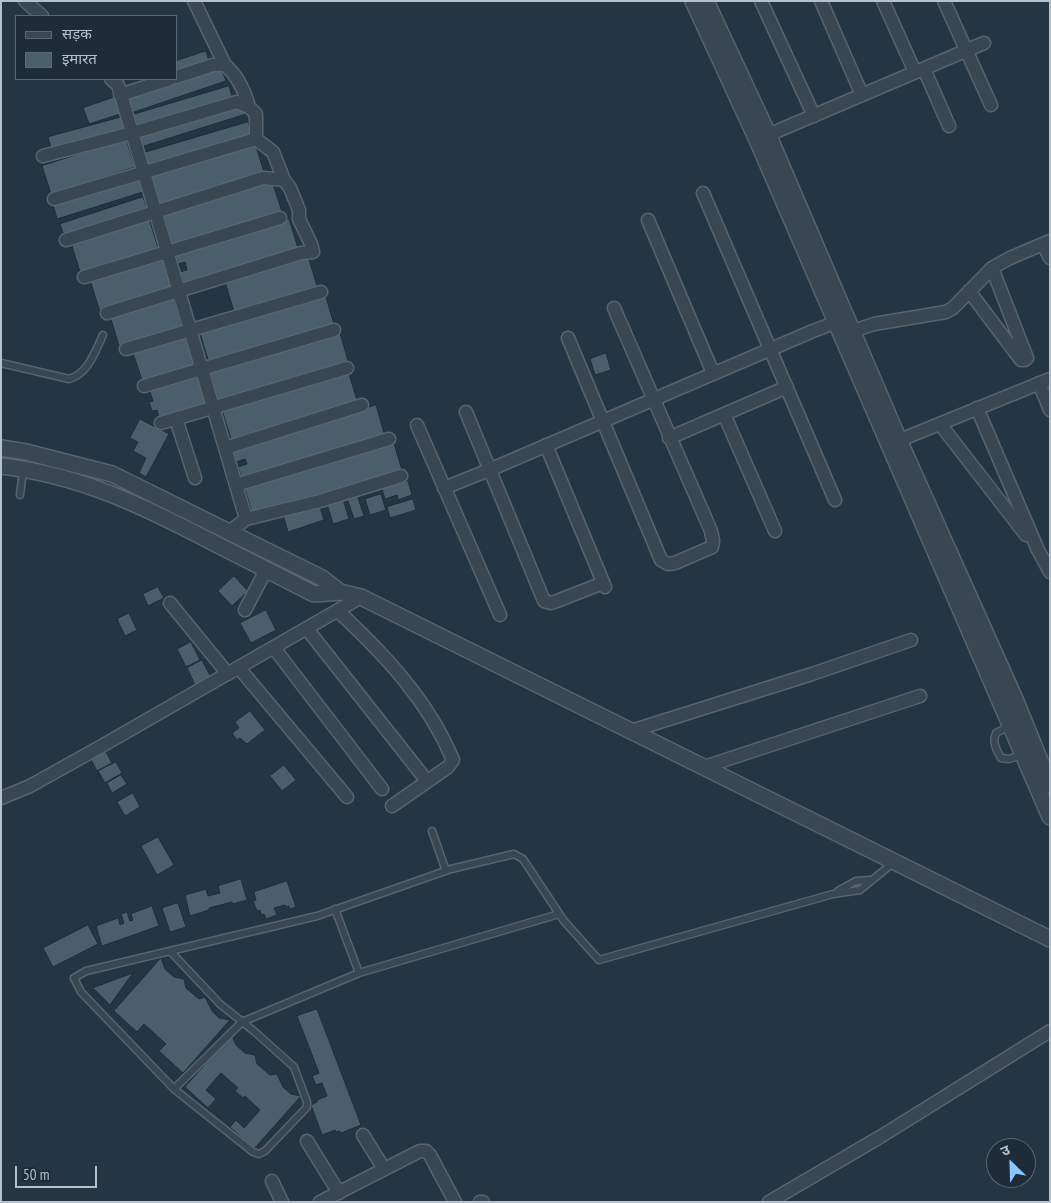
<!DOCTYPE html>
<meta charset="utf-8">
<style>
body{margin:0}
#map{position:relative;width:1051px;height:1203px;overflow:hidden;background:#243643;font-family:"PT Sans Narrow","Noto Sans Devanagari",sans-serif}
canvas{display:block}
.frame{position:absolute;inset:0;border:2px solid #b5c2cc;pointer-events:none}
.legend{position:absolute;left:15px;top:15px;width:162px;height:65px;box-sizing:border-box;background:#1d2c38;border:1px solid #5a6873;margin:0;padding:6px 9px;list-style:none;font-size:15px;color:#b5c2cc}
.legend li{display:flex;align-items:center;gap:10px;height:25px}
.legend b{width:25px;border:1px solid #5a6873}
.north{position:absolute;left:986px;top:1138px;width:50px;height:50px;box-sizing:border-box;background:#1d2c38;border:1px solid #5a6873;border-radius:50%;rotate:336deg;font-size:14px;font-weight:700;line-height:20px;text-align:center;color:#b5c2cc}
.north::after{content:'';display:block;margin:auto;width:18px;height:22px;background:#88c8ff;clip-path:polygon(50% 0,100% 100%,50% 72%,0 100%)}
.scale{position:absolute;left:15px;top:1166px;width:82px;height:22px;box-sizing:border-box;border:2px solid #b5c2cc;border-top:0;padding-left:6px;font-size:15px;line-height:18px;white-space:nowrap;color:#b5c2cc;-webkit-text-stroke:4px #1d2c38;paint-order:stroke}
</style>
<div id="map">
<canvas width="1051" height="1203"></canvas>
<div class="frame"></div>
<ul class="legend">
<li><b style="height:6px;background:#384752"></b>सड़क</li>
<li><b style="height:14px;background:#4a5e6b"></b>इमारत</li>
</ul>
<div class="north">उ</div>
<div class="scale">50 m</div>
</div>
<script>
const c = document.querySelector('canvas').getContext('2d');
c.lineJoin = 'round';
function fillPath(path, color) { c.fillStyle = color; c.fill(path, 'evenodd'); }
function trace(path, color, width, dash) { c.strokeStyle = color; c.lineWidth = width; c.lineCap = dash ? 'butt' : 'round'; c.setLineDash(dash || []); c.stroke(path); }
const building = new Path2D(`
 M206,51L209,61L176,71V61Z
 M221,67L226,81L131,113L127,99Z
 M229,86L233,99L135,128L132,115Z
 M115,97L120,114L89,124L83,108Z
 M243,105L246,114L141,147L138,137Z
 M122,117L126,131L52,151L48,137Z
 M248,122L252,135L147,166L143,153Z
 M126,139L135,167L51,194L42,166Z
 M255,143L264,172L158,205L149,176Z
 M139,178L143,192L57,219L53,204Z
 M272,181L282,212L172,246L162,215Z
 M143,197L148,211L65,238L60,224Z
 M148,215L159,251L81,275L70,240Z
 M289,219L298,248L184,283L180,272L187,270L185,262L178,264L175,254Z
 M308,256L317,286L234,312L225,282Z
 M163,258L173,289L100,312L90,280Z
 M325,294L334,324L209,363L200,333Z
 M173,296L182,326L119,346L110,316Z
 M340,333L348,361L218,401L210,373Z
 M185,337L195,367L143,383L133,353Z
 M606,353L611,370L595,375L590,359Z
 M348,371L358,403L232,442L222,410Z
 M198,374L208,406L160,421L157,410L152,411L149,402L153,401L149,389Z
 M376,405L385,436L242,479L238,467L247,464L245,459L236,462L233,450Z
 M140,419L169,434L146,477L139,473L146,458L133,451L138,442L130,438Z
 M393,440L402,470L253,516L244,486Z
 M408,481L412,495L398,500L397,495L385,499L382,489Z
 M381,494L386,510L370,515L365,499Z
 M357,495L364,516L354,519L347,498Z
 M343,499L349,519L333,524L327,504Z
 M413,499L416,510L390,518L387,507Z
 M319,504L324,520L288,532L283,515Z
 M234,576L248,591L232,606L218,591Z
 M158,587L164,598L148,606L143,594Z
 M266,610L276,630L251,643L240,623Z
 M129,613L137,630L125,636L117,619Z
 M191,642L200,660L186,667L177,649Z
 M202,660L212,679L196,687L187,668Z
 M250,711L265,730L247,744L240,738L237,740L232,733L239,728L235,722Z
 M105,750L112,763L97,771L90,758Z
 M116,762L122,773L105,783L98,771Z
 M284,765L296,780L282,791L270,776Z
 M121,775L127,784L112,793L107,783Z
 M133,793L140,807L125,816L117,802Z
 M158,837L174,865L157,875L141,846Z
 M241,879L247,900L233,904L232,902L209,908V910L190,916L185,895L206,889L208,896L220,893L218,886Z
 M287,881L296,907L290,909L289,906L286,907L285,905L274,908L277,915L266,919L264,914L261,915L260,910L257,911L253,901L256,900L254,892Z
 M178,903L186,927L170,932L162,908Z
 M152,906L159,926L102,946L96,926L118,918L120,925L124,923L121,914L127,912L130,921L133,920L131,914Z
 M88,925L98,944L53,967L43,948Z
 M161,958L165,969L174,977L184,979L186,988L199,999L205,997L212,1011L219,1018L230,1020L183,1073L159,1051L166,1044L144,1024L137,1032L114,1011Z
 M133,973L110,1005L93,988Z
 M317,1009L361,1125L341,1133L340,1131L336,1132L335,1130L322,1135L311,1105L317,1102V1100L327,1096L322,1083L316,1085L312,1076L319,1073L297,1016Z
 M232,1035L236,1045L245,1053L255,1055L257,1064L270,1075L277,1074L283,1087L291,1094L301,1096L254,1149L230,1127L236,1120L244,1128L260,1110L245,1096L243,1098L235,1091L238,1088L221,1073L206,1090L216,1099L208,1108L185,1087Z`);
const service = new Path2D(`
 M1,363L69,379C88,374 95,352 103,335
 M20,495L23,470
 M1010,726L996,733C992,742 996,749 1001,758L1008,759L1023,755
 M432,831L446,871
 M838,891L856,881L870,880
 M335,909L359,973
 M171,952L220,1004L255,1032L294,1067L307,1102V1107L265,1151L259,1154L253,1152L174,1089L81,992L74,978L86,971L317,916L451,869L514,854L523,859L564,921L599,960L833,894L860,890L893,863
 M174,1089L242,1022L359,973L559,914`);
const minor = new Path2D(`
 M25,1L42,16
 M194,1L225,65C238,76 245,92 249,107
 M761,1L814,116
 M821,1L862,95
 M883,1L915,72
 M944,1L991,105
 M924,69L949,126
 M176,77L213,65H225
 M111,79L118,85L246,519
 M120,95L170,79
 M761,138L984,43
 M43,156L132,133L237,102L249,107L256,114V139L273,152L284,180L290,188L299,210V219L311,244L313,252L301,253L107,313
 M703,193L835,500
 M54,199L256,139
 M648,220L713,373
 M66,240L263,178L284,180
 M1043,244L1050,258
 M84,277L280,218
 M969,291L1021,360H1025L1027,358L992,268
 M844,334L874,324L946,312L953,308L992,268L1010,258L1050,241
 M568,338L661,560L668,564L675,563L712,547L713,541L711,531L614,308
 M126,349L321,292
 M1039,383L1050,410
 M144,386L334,330
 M977,408L1038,550L1050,572
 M466,412L544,601L551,603L557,601L603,583
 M724,414L775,531
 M176,419L195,478
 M161,423L347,368
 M940,424L1026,535
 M417,425L500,615
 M669,438L787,387
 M890,444L1050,379
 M546,445L605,587
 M225,448L362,405
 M236,485L389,439
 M444,488L489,470L813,331L845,319
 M229,532L246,519L320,501L401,476
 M170,603L228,674
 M245,610L266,570
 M338,611C385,655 428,700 453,760L448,767L392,806
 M307,629L427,781
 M274,648L382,789
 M239,668L347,797
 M631,731L812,674L911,640
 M704,767L920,696
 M1,798L30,786L100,747L361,597
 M363,1135L384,1169
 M307,1141L339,1193
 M272,1181L282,1202
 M320,1202L420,1151H426L430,1155L455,1202
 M480,1202H483
 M769,1202L880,1137L1050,1031`);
const tertiary = new Path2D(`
 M693,1L757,140L1050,817
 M706,1L768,134L899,440L1015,699L1050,785
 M1,448L26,452L112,474L322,578L340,592
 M1,466C80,475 143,506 212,542C246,559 280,577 314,594L340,592L361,597L1050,939`);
fillPath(building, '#4a5e6b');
trace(building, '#1f2e3a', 1);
trace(service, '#566570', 9);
trace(minor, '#566570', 15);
trace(tertiary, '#566570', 18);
trace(service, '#384752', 6);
trace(minor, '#384752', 12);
trace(tertiary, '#384752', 15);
</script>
